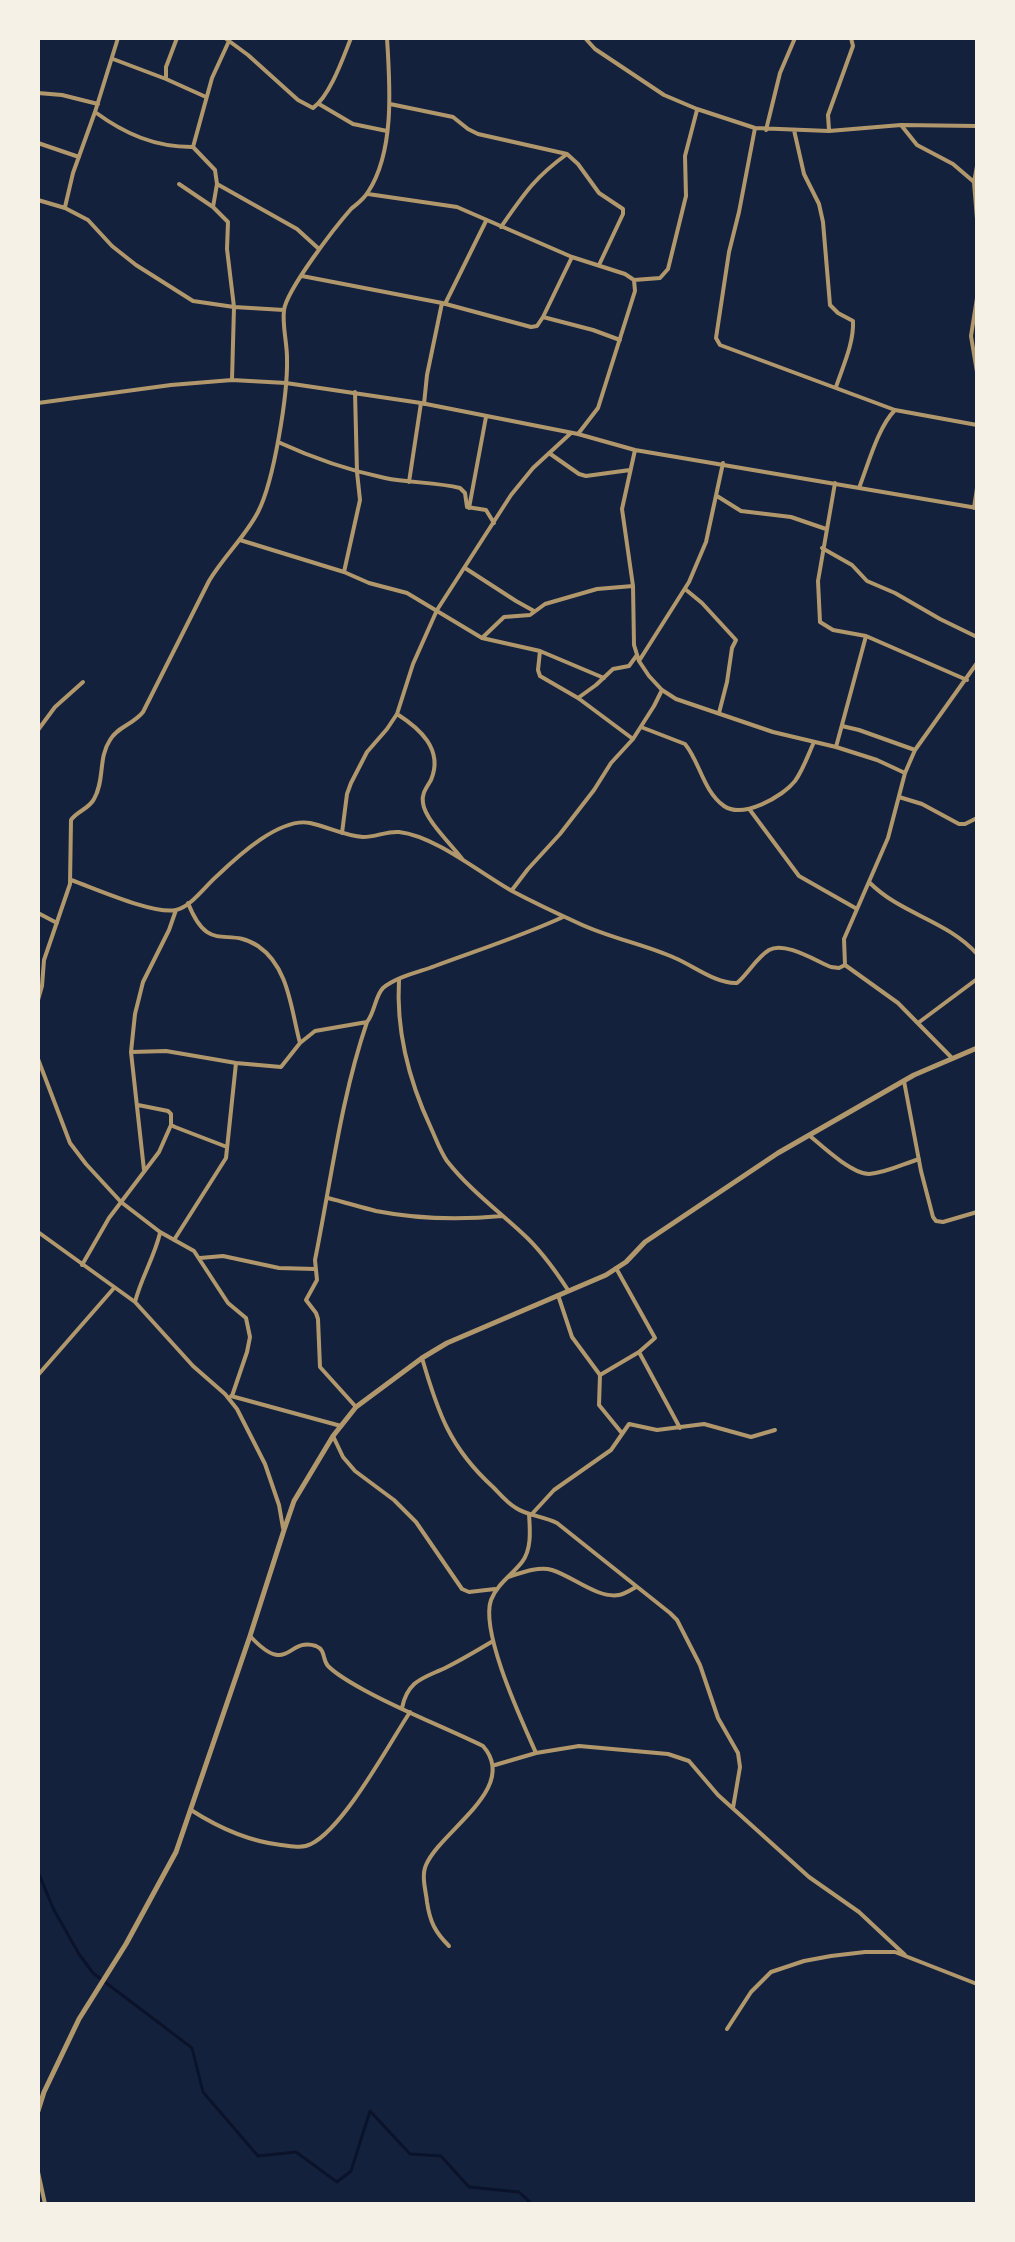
<!DOCTYPE html>
<style>
body{margin:0}
#map{position:relative;width:1015px;height:2242px;overflow:hidden;background:#14213d;font-family:"Asap Condensed",sans-serif}
canvas{display:block}
.frame{position:absolute;inset:0;border:40px solid #f6f1e7;pointer-events:none}
</style>
<div id="map">
<canvas width="1015" height="2242"></canvas>
<div class="frame"></div>
</div>
<script>
const c = document.querySelector('canvas').getContext('2d');
c.lineJoin = 'round';
function trace(path, color, width, dash) { c.strokeStyle = color; c.lineWidth = width; c.lineCap = dash ? 'butt' : 'round'; c.setLineDash(dash || []); c.stroke(path); }
const stream = new Path2D(`
 M38,1872L54,1910L79,1954L93,1973L192,2048L203,2092L258,2156L296,2152L337,2182L351,2171L370,2111L410,2154L441,2156L469,2187L519,2192L532,2204`);
const minor = new Path2D(`
 M225,38L248,55L298,100L313,108C330,96 343,58 351,38
 M585,38L595,49L664,95L697,109L755,128L829,131L901,125L977,126
 M113,59L166,79L206,97
 M166,77V67L177,38
 M38,93L62,95L98,104
 M319,104L353,124L387,131
 M390,104L453,117L468,129L478,134L567,154L578,164L599,193L623,209V214L599,265
 M95,112C125,134 155,147 192,147
 M901,125L917,145L953,164L974,182
 M755,128L739,212L729,252L716,338L720,345L895,410
 M766,130L780,73L795,38
 M794,130L804,174L819,204L823,222L830,305L838,313L853,321C854,343 843,366 836,387
 M829,130L828,115L853,46L851,38
 M38,143L79,157
 M977,166L974,182L977,219
 M179,184L213,207L228,222L227,249L234,307L232,380
 M217,184L297,229L319,249
 M368,194L457,207L572,257L625,274L634,280L635,291L598,408L578,434
 M38,200L65,208L88,220L112,246L136,265L193,301L234,307L284,310
 M65,207L73,173L95,112L118,38
 M213,207L217,184L215,170L193,147L212,78L229,41
 M501,227C524,194 534,178 567,154
 M302,276L442,303L531,327L537,326L543,317L572,257
 M634,280L660,278L668,269L686,196L685,156L697,110
 M977,298L971,336L977,372
 M445,304L486,221
 M543,317L593,330L620,340
 M38,403L171,385L232,380L286,383L421,403L578,434L635,450L977,508
 M424,404L427,375L442,303
 M278,442C313,458 347,470 385,478C409,483 436,482 460,488L465,493L467,507L486,510L494,523
 M635,450L622,509L633,586L634,645L639,661L649,676L662,690L676,699L773,732L836,747L877,760L905,773
 M549,453L579,474L586,476L630,470
 M409,482L421,403
 M835,483L818,581L820,622L833,630L866,636L967,680
 M859,488C868,465 878,427 895,410L977,425
 M717,496L741,511L791,517L826,529
 M469,508L486,417
 M974,508L977,488
 M240,540L344,572L369,583L407,593L482,638L540,651L604,678
 M822,548L852,565L867,581L895,593L940,619L977,637
 M465,568L516,601L534,611
 M344,572L360,500L357,472L355,392
 M685,589L702,603L736,640L732,648L727,682L719,713
 M482,638L504,617L530,615L545,604L597,589L633,586
 M540,651L538,670L540,676L578,698L633,739
 M639,661L689,582L706,542L723,463
 M578,698L596,685L613,669L629,666L637,655
 M397,714C419,728 444,749 431,780C427,787 421,794 423,803C425,820 452,845 463,860
 M842,726L859,730L915,750
 M641,727L685,744C700,762 703,791 724,806C743,819 782,797 795,781C803,770 808,755 814,742
 M38,730L55,707L83,682
 M836,747L866,636
 M899,797L922,804L959,824H965L977,818
 M750,810L799,876L857,909
 M342,833L347,794L351,783L367,752L387,729L397,714L413,664L437,610L511,495L533,468L571,433
 M71,880C94,888 154,915 176,910C191,907 206,885 218,875C238,856 280,817 310,823C328,827 345,836 363,837C376,837 387,831 399,832C435,836 480,873 512,891C533,902 556,913 578,923C609,938 644,944 675,958C694,966 716,984 737,983C748,974 756,958 769,950C785,941 816,961 831,967L839,968L845,965
 M870,883C901,914 948,921 977,954
 M512,890L528,869L560,834L594,790L611,763L633,739L654,706L662,690
 M188,903C209,956 227,925 258,946C289,967 291,1010 300,1043
 M38,913L57,923
 M399,980C396,1032 409,1081 431,1128C436,1139 440,1151 447,1161C468,1188 497,1210 522,1233C540,1249 555,1270 568,1290
 M38,1000L42,986L44,960L70,884L71,820C77,811 89,809 94,799C105,780 98,758 110,740C117,727 134,724 143,712L209,581C224,556 245,537 258,512C274,481 288,394 287,358C287,342 282,325 284,310C287,289 336,226 351,209C357,204 364,199 368,192C395,151 390,85 387,38
 M918,1023L977,979
 M131,1052L166,1051L236,1063L281,1067L300,1043L315,1031L367,1022C375,1012 375,996 383,988C396,977 419,972 435,966C478,950 522,936 563,917
 M952,1058L898,1003L845,965L844,939L888,838L905,773L915,750L977,663
 M38,1059L70,1143L86,1164L121,1202L160,1232L194,1251L228,1303L246,1318L250,1337L247,1352L232,1396
 M904,1081L921,1171L933,1217L936,1221L943,1222L977,1212
 M138,1105L168,1111L171,1114V1125L175,1127L227,1147
 M810,1136C823,1147 852,1174 869,1174C886,1173 903,1164 919,1159
 M144,1170L131,1052L135,1014L143,982L169,930L176,910
 M328,1198C344,1202 360,1207 376,1211C417,1219 461,1220 502,1216
 M38,1232L135,1302L193,1366L225,1394L237,1409L265,1464L279,1505L283,1528
 M174,1240L226,1158L236,1063
 M200,1258L223,1256L279,1268L315,1269
 M82,1265L109,1218L159,1152L171,1125
 M558,1295L572,1337L600,1375L599,1405L621,1432
 M135,1302C141,1278 154,1258 160,1233
 M639,1352L680,1428
 M422,1358C438,1413 450,1448 493,1487C500,1494 507,1503 516,1508C528,1516 543,1516 557,1523L670,1613L677,1620L700,1665L718,1718L738,1753L740,1767L733,1808
 M38,1375L114,1288
 M600,1375L639,1352L655,1338L616,1268
 M231,1396L341,1426
 M356,1407L320,1367L318,1319L316,1313L306,1300L317,1280L315,1260C331,1181 341,1098 367,1022
 M333,1436L343,1457L355,1471L394,1500L416,1522L462,1589L469,1592L495,1589
 M529,1514C530,1529 532,1549 522,1562C512,1575 497,1584 491,1600C480,1632 522,1721 536,1753
 M531,1515L554,1490L611,1450L629,1424L657,1430L704,1424L751,1437L775,1430
 M508,1577C521,1573 538,1566 552,1570C572,1576 598,1599 619,1595C625,1594 631,1590 636,1587
 M250,1636C289,1678 287,1636 316,1646C326,1650 322,1659 328,1666C337,1675 353,1684 364,1690C402,1711 444,1727 483,1746C520,1788 441,1830 426,1865C421,1876 426,1891 427,1902C430,1922 435,1932 449,1946
 M402,1708C408,1679 425,1678 447,1667C463,1659 478,1650 493,1641
 M495,1765L536,1753L579,1746L668,1754L689,1761L718,1795L809,1877L859,1912L905,1955
 M191,1810C219,1828 247,1841 281,1845C291,1846 302,1849 311,1844C344,1828 389,1744 410,1712
 M727,2029L751,1992L771,1972L804,1961L831,1956L865,1952H895L977,1984
 M38,2172L45,2204`);
const tertiary = new Path2D(`
 M38,2111L44,2092L79,2019L126,1944L176,1852L250,1636L284,1530L294,1501L333,1436L356,1407L422,1358L447,1343L606,1275L626,1262L645,1242L778,1153L914,1075L977,1048`);
trace(stream, '#0b132b', 3);
trace(minor, '#b1986c', 4);
trace(tertiary, '#b1986c', 5);
</script>
